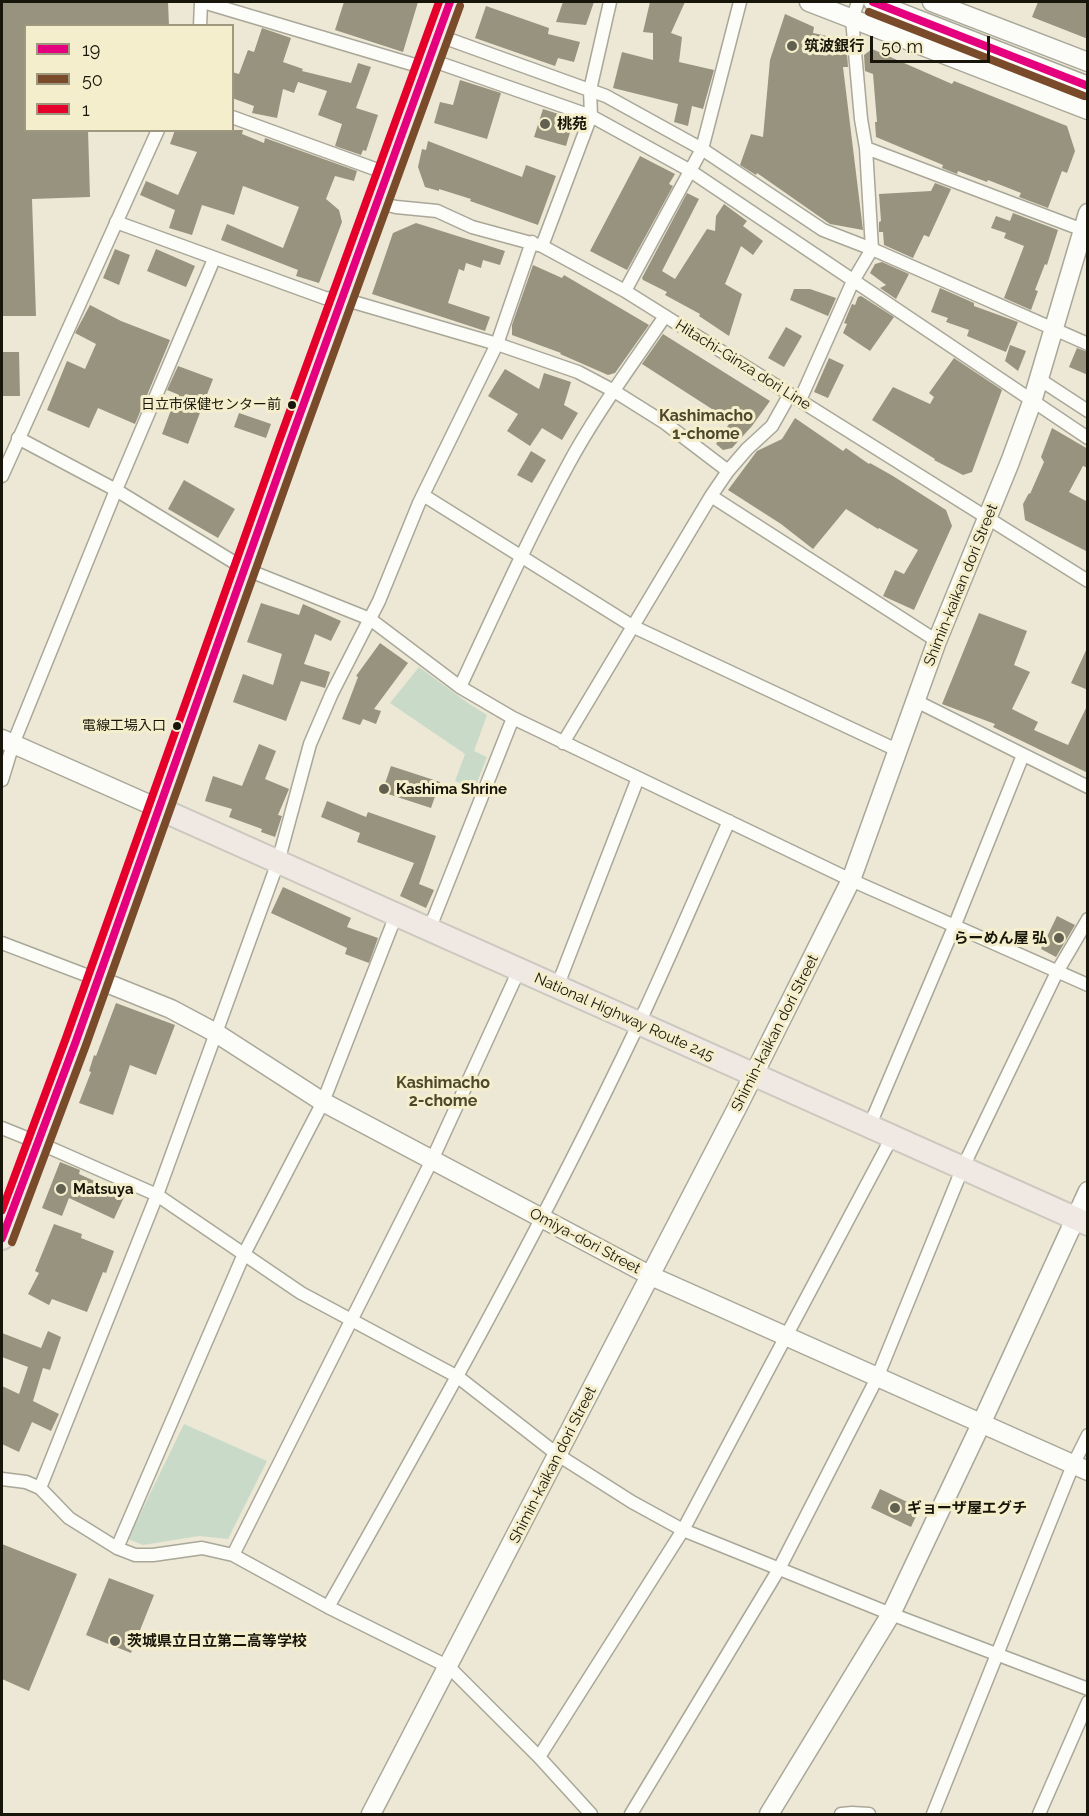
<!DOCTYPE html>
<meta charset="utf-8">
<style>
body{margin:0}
#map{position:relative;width:1089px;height:1816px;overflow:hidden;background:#ece8d5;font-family:Raleway,sans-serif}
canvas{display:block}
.frame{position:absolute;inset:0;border:3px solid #18160a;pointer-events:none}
.legend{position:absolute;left:24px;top:24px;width:210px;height:108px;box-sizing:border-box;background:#f5eecc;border:2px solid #9d987e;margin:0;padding:8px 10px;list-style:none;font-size:18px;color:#18160a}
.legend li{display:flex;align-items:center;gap:12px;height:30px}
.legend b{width:30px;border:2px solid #9d987e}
.scale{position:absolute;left:870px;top:36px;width:120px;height:27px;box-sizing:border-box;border:3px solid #18160a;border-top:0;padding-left:8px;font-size:18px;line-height:21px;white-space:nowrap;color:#18160a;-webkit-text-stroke:4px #f5eecc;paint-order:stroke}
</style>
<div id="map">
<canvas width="1089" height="1816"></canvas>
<div class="frame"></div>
<ul class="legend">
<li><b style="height:8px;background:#e5007d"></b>19</li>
<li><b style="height:8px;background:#7a4b2a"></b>50</li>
<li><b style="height:8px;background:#e4002b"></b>1</li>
</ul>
<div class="scale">50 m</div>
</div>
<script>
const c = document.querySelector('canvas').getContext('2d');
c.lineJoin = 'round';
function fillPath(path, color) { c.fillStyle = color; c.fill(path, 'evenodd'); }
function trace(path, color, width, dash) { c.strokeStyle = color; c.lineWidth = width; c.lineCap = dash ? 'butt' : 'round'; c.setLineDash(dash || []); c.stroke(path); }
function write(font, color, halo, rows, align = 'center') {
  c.font = font + ' Raleway,"Noto Sans JP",sans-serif'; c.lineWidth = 6; c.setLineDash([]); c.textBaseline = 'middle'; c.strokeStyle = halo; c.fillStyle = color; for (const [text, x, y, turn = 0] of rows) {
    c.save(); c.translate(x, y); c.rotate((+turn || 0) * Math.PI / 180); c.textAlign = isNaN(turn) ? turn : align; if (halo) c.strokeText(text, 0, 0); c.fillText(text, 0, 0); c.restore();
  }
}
const green = new Path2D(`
 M419,667L468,703L487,715L474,751L487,757L474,790L455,781L465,754L390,703Z
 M184,1424L267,1461L228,1539L199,1536L143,1545L128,1539Z`);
const building = new Path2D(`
 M2,2H168L169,26H26V130H88L90,197L32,199L36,316H2Z
 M344,2H418L403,52L335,30Z
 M563,2H594L586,25L556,22Z
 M650,2H685L671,33L682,37L679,62L714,70L703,109L692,106L688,126L674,122L678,104L613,88L622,52L653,60V33L643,32Z
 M1038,2H1088V39L1032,17Z
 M486,6L549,28L548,34L580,42L574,62L558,58L555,66L475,38Z
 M785,14L814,27L813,33L846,40L848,67H843L863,230L830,224L757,173L756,175L740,165L751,134L763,137L770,60Z
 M262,28L291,38L283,62L303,69L302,71L351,83L358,63L371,67L356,108L378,115L366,151L363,150L361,155L335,146L342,124L318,115L327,91L298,82L294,93L283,89L277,118L252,113L254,106L232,98V72L239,74L248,50L254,52Z
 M872,49L952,84L954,81L1067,126L1075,151L1067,173L1062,171L1048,208L1019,197L1021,193L988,180L987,182L958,171L957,174L942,168L943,165L876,137L875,122H877L873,74L865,71L864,55Z
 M460,80L501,93L487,139L434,123L440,102L453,105Z
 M543,109L574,119L566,146L534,137Z
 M175,130H243L242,134L264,143L265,138L357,171L354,181L335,176L326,199L339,210L342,222L319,283L296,276L298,270L221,240L227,224L283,248L299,207L243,186L234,215L202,205L192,235L169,228L175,210L140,195L146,181L178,195L197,152L170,144Z
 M428,141L522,177L526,165L556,176L538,225L470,201L471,199L439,189V191L425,187L418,167L422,149L426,150Z
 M640,156L675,174L669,184L673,186L627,270L590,251Z
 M935,183L951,189L929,237L924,235L913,258L884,245L883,232H879V222L881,221L879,194L931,191Z
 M687,193L699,199L662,271L675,279L707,229L715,231L716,216L724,204L747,221L743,226L763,241L753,255L741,246L725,284L742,294L729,336L699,316L700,314L665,295L667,292L643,280L642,278Z
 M1013,213L1058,230L1047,265L1045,264L1035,290L1038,291L1031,310L1004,298L1024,246L1004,238L1006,233L991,228L996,216L1010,221Z
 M416,223L505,251L500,265L483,260L481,268L466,263L464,271L459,269L448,303L490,317L485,331L372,294L393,233Z
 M115,249L130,255L119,285L103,278Z
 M156,249L195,266L186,287L147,271Z
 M882,262L909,274L896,299L880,288L886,285L870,273L875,264Z
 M533,265L562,278L564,275L649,325L615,373L608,375L560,354L561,353L512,335V325Z
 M940,288L974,303V306L1018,322L1006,352L967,336L969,330L946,322L948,318L931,312Z
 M794,289H810L836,298L828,316L790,300Z
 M861,296L894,317L870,351L843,333L847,324L844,323L852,304L855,305L858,297Z
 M90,305L121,321L170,340L135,424L98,408L89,428L47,410L67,361L85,369L96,344L75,333Z
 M786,327L802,336L784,367L768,358Z
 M663,334L770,401L752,426L732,448L723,450L716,444L729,424L713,413L715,411L642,364Z
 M1010,345L1026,351L1018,371L1005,361Z
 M1077,348L1088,352V375L1069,367Z
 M2,352H19L20,396H2Z
 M829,358L844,365L828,398L814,392Z
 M954,358L1002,390L972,472L963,475L934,460L935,459L872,420L893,387L930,404L934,397L929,393Z
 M178,366L213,379L188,444L162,434L177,394L167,390Z
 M505,369L539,389L544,373L571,382L564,405L578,413L562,440L542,428L530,446L507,431L518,414L488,396Z
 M239,413L271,424L266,438L234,427Z
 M795,418L843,451L846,448L869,464L870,463L893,476L946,510L952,526L914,610L883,596L895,570L904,574L918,550L879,528L878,529L846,509L813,549L781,524L728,490L757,451L782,439Z
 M1052,428L1088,449V468L1083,466L1069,492L1088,502V552L1025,520L1023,504L1029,493L1030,494L1044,462L1041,457Z
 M531,451L546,460L532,483L517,475Z
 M184,480L235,509L218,538L168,509Z
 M261,603L299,615L303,604L341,621L331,641L315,634L304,664L330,672L325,688L301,681L286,721L233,702L243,674L273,685L282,654L247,642Z
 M979,613L1027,631L1014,665L1030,672L1012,709L1038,722L1034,730L1068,745L1088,704V773L993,727L995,724L942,704Z
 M380,643L408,663L374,709L381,711L376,724L363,719L360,725L342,719L358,677L356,676Z
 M1088,646V690L1071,683Z
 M259,744L276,751L265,779L289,789L278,815L282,816L275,837L261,832L262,829L229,817L232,809L205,801L213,776L242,786Z
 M391,766L440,782L431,808L382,792Z
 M327,801L366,817L368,812L436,836L419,884L434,890L426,908L400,896L414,863L357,842L360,833L321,817Z
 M283,887L351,918L347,927L378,938L369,963L345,954L347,948L271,913Z
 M1057,916L1075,925L1056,957L1041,949Z
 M116,1003L175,1025L156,1075L130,1065L113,1115L79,1103L91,1072L89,1071L94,1055L96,1056Z
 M60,1162L80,1170L79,1174L125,1195L114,1219L69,1198L62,1216L42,1208Z
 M54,1224L82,1234L81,1238L114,1251L106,1273L103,1272L87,1312L52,1299L49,1305L28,1294L39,1273L35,1271Z
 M48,1331L61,1337L50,1370L43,1368L33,1401L59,1414L51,1431L32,1422L19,1452L2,1444V1386L19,1394L28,1367L2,1357V1333L41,1348Z
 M880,1489L920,1508L911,1527L871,1508Z
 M2,1544L77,1574L29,1691L2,1679Z
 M109,1578L154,1595L131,1653L86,1635Z`);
const street = new Path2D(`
 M203,2L425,68
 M200,26L201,2
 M437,35L606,96L702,149L823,230L872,249L1088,344
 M428,59L591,116L689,170L1088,438
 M232,117L386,173
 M866,148L1083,230
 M376,202L396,207L437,211L472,227L542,246L625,291L1088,581
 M116,222L325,298L343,299L497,344L578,372L614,391L665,423L728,471L711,496L937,641
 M542,246L591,116L590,90L610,2
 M625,291L702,149L740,2
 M1039,379L1088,411
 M800,400L853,281L872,249L866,148L861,119L852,19L858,2
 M18,438L116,490L245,569L370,619L460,687L513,718L851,880L1088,985
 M728,471L747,449L772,426L790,394
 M2,476L158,130
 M423,495L634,627L899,751
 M460,687C495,612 529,537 568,465C596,413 632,365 665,316
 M916,701L1088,787
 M563,743L711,496
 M2,780L13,744L116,490L214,259
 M429,930L513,718
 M2,943L99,980
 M557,987L638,778
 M869,1127L954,927L1023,755
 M2,1128L39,1143L157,1195L301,1293L458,1377L558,1455L632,1502L683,1530L891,1614L1088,1689
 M2,1479L26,1482L40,1488L69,1518L117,1548L135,1555H153L202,1548L233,1555L328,1607L449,1667L539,1757L591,1814
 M40,1488L157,1195L216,1033L278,862L310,744L332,693L379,601L419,503L497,344L532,242
 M117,1548L244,1254L323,1102L396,915
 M233,1555L432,1160L519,970
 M328,1607C437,1415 544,1223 639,1023C670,957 699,888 729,821
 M539,1757L683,1530L892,1137
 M631,1814L779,1569L877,1378L963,1167L1057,972L1088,919
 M841,1814L852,1813L869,1814
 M933,1814L1073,1465L1088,1435
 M1039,1814L1088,1702`);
const secondary = new Path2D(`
 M809,2L1088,110
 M873,2L1088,86
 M932,2L1088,62
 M2,739L160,809
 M99,980L171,1009L216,1033L323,1102L651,1276L1088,1471
 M371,1814L738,1106L851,880L937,641L1010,462L1032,402L1088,213
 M769,1814L891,1614L981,1424L1088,1191`);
const highway = new Path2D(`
 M160,809L1088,1224
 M2,1238C70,1064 131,887 194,710C278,474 363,237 450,2`);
const bus1 = new Path2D(`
 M873,2L1088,86
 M2,1238L76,1041L289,444L450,2`);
const bus2 = new Path2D(`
 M869,12L1084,96
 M12,1242L86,1045L299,448L460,6`);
const bus3 = new Path2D(`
 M2,1210L66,1038L279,441L439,2`);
const markers = [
 [792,46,6,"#626051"],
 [545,124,6,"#626051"],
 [292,405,5,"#18160a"],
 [177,726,5,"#18160a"],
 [384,789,6,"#626051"],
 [1059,938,6,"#626051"],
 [61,1189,6,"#626051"],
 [895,1508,6,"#626051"],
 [115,1641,6,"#626051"]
];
const busNames = [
 ["日立市保健センター前",281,405],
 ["電線工場入口",166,726]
];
const poiNames = [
 ["筑波銀行",804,46],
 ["桃苑",557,124],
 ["Kashima Shrine",396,789],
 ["らーめん屋 弘",1047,938,"right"],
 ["Matsuya",73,1189],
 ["ギョーザ屋エグチ",907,1508],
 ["茨城県立日立第二高等学校",127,1641]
];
const streetNames = [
 ["Hitachi-Ginza dori Line",743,365,32],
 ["Shimin-kaikan dori Street",961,585,-68],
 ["National Highway Route 245",624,1017,24],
 ["Shimin-kaikan dori Street",775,1033,-63],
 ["Omiya-dori Street",585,1241,28],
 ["Shimin-kaikan dori Street",553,1465,-63]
];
const neighbourhoodNames = [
 ["Kashimacho",706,416],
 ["1-chome",706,434],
 ["Kashimacho",443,1083],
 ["2-chome",443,1101]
];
fillPath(green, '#c9dbc8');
fillPath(building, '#97937f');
trace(street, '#a9a798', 15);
trace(secondary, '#a9a798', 21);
trace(highway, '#cac8bf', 26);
trace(street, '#fcfcf9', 12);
trace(secondary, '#fcfcf9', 18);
trace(highway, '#f0e8e3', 22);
trace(bus1, '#e5007d', 8);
trace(bus2, '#7a4b2a', 8);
trace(bus3, '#e4002b', 8);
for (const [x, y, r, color] of markers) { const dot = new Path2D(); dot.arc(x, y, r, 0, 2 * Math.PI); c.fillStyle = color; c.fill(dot); trace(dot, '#f5eecc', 2); }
write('14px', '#18160a', '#f5eecc', busNames, 'right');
write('bold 15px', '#18160a', '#f5eecc', poiNames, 'left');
write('15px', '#18160a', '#f5eecc', streetNames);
write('bold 16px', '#4e482b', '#f5eecc', neighbourhoodNames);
</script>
